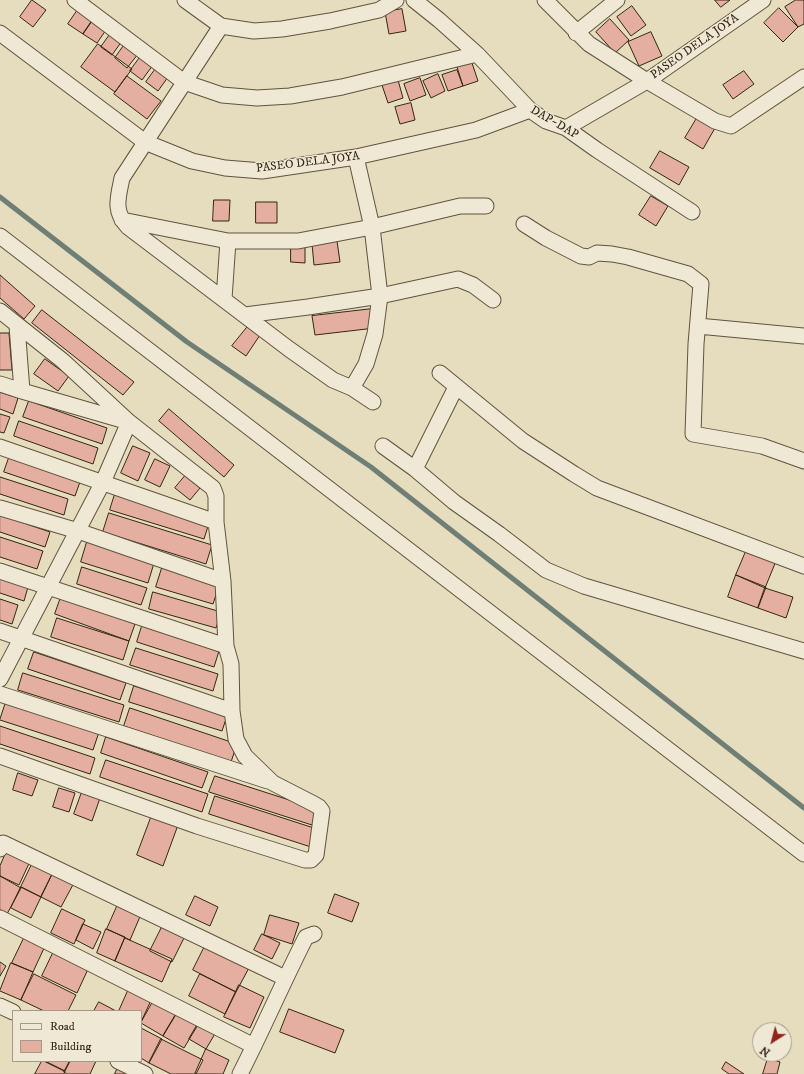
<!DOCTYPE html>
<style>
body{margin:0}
#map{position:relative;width:804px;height:1074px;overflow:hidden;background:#e6dcbe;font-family:"IM FELL DW Pica",serif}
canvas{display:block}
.legend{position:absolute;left:12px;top:1010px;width:130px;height:52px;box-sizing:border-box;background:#efe8d5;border:1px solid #a49a87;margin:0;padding:5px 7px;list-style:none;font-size:12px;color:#342613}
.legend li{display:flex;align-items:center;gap:8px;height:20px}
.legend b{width:20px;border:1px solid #a49a87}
.north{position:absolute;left:752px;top:1022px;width:40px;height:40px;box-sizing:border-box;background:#efe8d5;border:1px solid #a49a87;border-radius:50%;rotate:216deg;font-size:11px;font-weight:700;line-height:16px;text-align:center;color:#342613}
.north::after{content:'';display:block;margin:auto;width:14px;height:18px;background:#8f2418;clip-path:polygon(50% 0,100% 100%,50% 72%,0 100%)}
</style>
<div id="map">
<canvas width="804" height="1074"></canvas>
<ul class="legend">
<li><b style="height:5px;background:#efe8d5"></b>Road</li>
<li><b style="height:11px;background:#e4afa0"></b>Building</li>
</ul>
<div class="north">N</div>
</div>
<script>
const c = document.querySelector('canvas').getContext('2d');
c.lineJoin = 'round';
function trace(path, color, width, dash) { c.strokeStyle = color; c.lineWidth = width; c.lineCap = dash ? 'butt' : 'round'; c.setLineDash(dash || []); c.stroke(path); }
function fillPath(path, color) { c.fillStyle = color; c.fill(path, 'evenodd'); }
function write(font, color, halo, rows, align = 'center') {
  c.font = font + ' "IM FELL DW Pica",serif'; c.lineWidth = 3; c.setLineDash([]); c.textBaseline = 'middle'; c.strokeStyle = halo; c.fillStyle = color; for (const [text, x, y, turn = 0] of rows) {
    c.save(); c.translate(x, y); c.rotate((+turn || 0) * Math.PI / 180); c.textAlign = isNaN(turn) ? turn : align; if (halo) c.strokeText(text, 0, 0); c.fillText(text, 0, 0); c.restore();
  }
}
const stream = new Path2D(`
 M0,197L187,342L371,467L804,808`);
const building = new Path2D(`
 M32,0L46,10L33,27L20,17Z
 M715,0H730L721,7Z
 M796,0H804V24L798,27L785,7Z
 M632,6L646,25L631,36L617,17Z
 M779,8L798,27L783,42L764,23Z
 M402,9L406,31L389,34L385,12Z
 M77,11L92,21L83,34L68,24Z
 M610,19L629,40L615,53L596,32Z
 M92,21L106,30L97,43L83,34Z
 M651,32L662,56L639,66L628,42Z
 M111,33L122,41L112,55L101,47Z
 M98,44L132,69L115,92L81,67Z
 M125,44L138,54L127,68L115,58Z
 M141,56L153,65L142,80L130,71Z
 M472,63L478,81L463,86L457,67Z
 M157,67L168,77L158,91L146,82Z
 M457,70L463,86L448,91L442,75Z
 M744,71L754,84L733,99L723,85Z
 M438,74L445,91L431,98L423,81Z
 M127,76L161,101L147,119L114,94Z
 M420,78L426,95L410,101L404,84Z
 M398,80L403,98L388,103L382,85Z
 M411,103L415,120L400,124L395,107Z
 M697,118L715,128L703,149L685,138Z
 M660,151L689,167L679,185L650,168Z
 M651,196L668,206L656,226L639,215Z
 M214,200H230L229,221H213Z
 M256,202H277V223H256Z
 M337,241L340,262L314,265L312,244Z
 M291,245L305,246V263L291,262Z
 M0,275L35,306L24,319L0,298Z
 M372,309L375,328L315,335L312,316Z
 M42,310L134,382L123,395L32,323Z
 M249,325L260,335L246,356L232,346Z
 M0,333H9L12,370H0Z
 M45,359L69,376L58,391L34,374Z
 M0,392L18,398L13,414L0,409Z
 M29,401L107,428L102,444L23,417Z
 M169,409L234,465L224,477L159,421Z
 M0,414L10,417L4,433L0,432Z
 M19,421L98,448L93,464L14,436Z
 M133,446L150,453L138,481L121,473Z
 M10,455L81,479L75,496L4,472Z
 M155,459L170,466L160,487L145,480Z
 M185,476L200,488L190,500L175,488Z
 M0,477L68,499L64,515L0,494Z
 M115,494L209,523L204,539L110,510Z
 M109,513L212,545L206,564L103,532Z
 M0,515L50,532L45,547L0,532Z
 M0,537L43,551L37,569L0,557Z
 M87,542L154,563L148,583L81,562Z
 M747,549L776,561L765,588L736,575Z
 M82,567L147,588L141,605L77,584Z
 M162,568L219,586L213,604L156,587Z
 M736,575L766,587L758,608L728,597Z
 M0,577L28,587L24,601L0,593Z
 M765,588L793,597L786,618L758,608Z
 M153,592L221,612L216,628L149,609Z
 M61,597L135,624L129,641L55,614Z
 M0,599L18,605L12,624L0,620Z
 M57,618L129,641L123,660L51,637Z
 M142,626L219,651L214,667L137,642Z
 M136,648L218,674L213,691L130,665Z
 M34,652L126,683L120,700L28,669Z
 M23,673L124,705L119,722L18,690Z
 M134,686L227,716L222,731L129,702Z
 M6,702L99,732L93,750L0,720Z
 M130,708L237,744L231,762L124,726Z
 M0,726L95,758L90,774L0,744Z
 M106,737L208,772L202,788L101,753Z
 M106,760L208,794L202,812L100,777Z
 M18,773L38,780L32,796L13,790Z
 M215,776L317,809L312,825L209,792Z
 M59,788L75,793L69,812L53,807Z
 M82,792L100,798L92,821L74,814Z
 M215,796L317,829L311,847L209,814Z
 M152,815L178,825L163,866L137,855Z
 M9,846L32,857L19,885L0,876V866Z
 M35,858L55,868L41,897L21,887Z
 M54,871L75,881L61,907L41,897Z
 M0,876L21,888L7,914L0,910Z
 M21,887L41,897L31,918L11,908Z
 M335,894L359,903L352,922L328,913Z
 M195,896L218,907L210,926L186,915Z
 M119,902L142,912L130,940L107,929Z
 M62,909L85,920L74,944L51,933Z
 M270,915L299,923L292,944L264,935Z
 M83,924L101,932L93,949L76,940Z
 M163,925L185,936L172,962L150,951Z
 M106,929L125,937L115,961L97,953Z
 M262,934L280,943L272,959L254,950Z
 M25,936L45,946L33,972L12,963Z
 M125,938L172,959L162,982L115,961Z
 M206,944L250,966L236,992L193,970Z
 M54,951L89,967L77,993L42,976Z
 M0,962L6,966L0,976Z
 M11,963L33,972L21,1000L0,991Z
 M34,974L76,995L68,1011H44L21,1000Z
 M200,974L236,992L225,1014L189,996Z
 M131,984L153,996L141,1022V1011H119Z
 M239,985L264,997L250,1028L224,1017Z
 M155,998L178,1011L163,1036L141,1023Z
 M99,1002L116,1011H94Z
 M289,1009L344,1030L335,1053L280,1032Z
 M178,1011L199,1023L184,1048L163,1036Z
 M199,1022L216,1032L206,1049L189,1039Z
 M141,1028L162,1039L149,1063L141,1058Z
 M161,1039L203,1060L196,1074H171L149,1063Z
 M206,1049L229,1060L223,1074H195Z
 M768,1058L780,1062L777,1074H763Z
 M42,1061H45L65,1071L64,1074H35Z
 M44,1061H70L65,1071Z
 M70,1061H96L90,1074H67L64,1072Z
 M726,1062L744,1074H729L722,1069Z
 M119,1065L137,1074H115Z`);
const minor = new Path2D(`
 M75,0L184,82L222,95L257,98L290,96L342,87L477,54
 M185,0L221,26L254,31L282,29L330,21L379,10L396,0
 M414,0L439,20L477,54L530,110L546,121L566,128L597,150L692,212
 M545,0L589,44L647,81L715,121L731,126L804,77
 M221,26L122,178C118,198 113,211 128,227L289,349L333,380L352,388L373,402
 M0,33L145,142L192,161L225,168L262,171L356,157L476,130L530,110
 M576,33L617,0
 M566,128L647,81L763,0
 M122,220L228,241H298L372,227L460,206H486
 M524,224L546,238L581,256L589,257L597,253L612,254L628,257L688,274L701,284L696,344L693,434L762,446L804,461
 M0,236L804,854
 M224,299L228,241
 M0,311L63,361L129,422L22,391L0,384
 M245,315L308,307L380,296L458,279L473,285L493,300
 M17,326L22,391
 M698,326L804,336
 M440,373L523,441L574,474L597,488L804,566
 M352,388L366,364L375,334L380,296L372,227L356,157
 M383,446L415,469L454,502L499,534L546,570L584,586L804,651
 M0,447L216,522
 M415,469L456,387
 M0,508L78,531L223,581
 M0,571L226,646L231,664L232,711L236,739L245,756L273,783L314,804L319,807L322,811L316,855L311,860H305L197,826L0,756
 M0,631L232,711
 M0,679L103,482L129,422L213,488L216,496V522L223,581L226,646
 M0,694L268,781
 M0,849L3,843L285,978
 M0,918L254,1046
 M0,1006L13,1012
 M118,1061L145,1074
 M240,1074C263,1029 283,982 306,937L314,934`);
const streetNames = [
 ["PASEO DELA JOYA",695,47,-35],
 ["DAP~DAP",554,123,30],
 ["PASEO DELA JOYA",308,163,-7]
];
trace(stream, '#6f7f75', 5);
fillPath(building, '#e4afa0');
trace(building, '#342613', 1);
trace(minor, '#60543e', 17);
trace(minor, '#efe8d5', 15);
write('12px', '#342613', '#efe8d5', streetNames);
</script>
